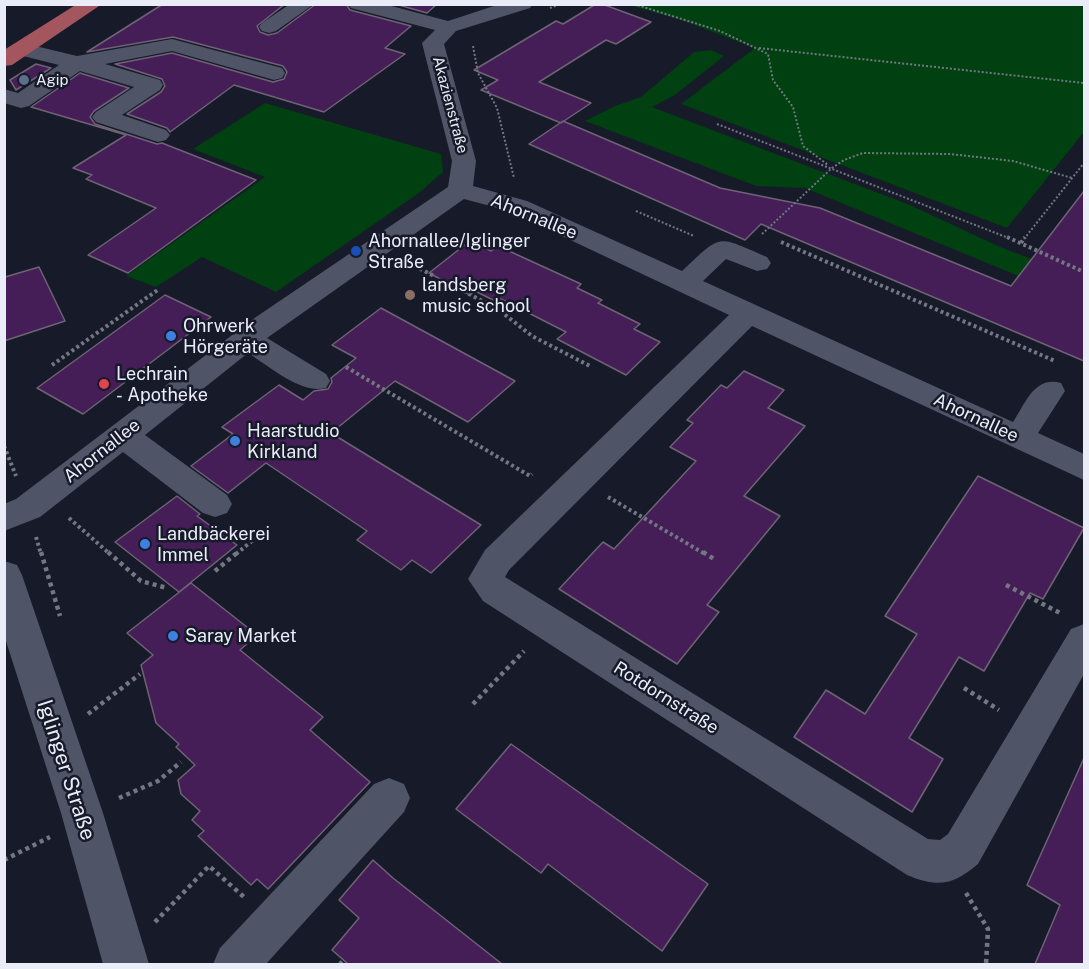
<!DOCTYPE html>
<meta charset="utf-8">
<style>
body{margin:0}
#map{position:relative;width:1089px;height:969px;overflow:hidden;background:#161a29;font-family:"Public Sans",sans-serif}
canvas{display:block}
.frame{position:absolute;inset:0;border:6px solid #eaedf8;pointer-events:none}
</style>
<div id="map">
<canvas width="1089" height="969"></canvas>
<div class="frame"></div>
</div>
<script>
const c = document.querySelector('canvas').getContext('2d');
c.lineJoin = 'round';
function fillPath(path, color) { c.fillStyle = color; c.fill(path, 'evenodd'); }
function trace(path, color, width, dash) { c.strokeStyle = color; c.lineWidth = width; c.lineCap = dash ? 'butt' : 'round'; c.setLineDash(dash || []); c.stroke(path); }
function write(font, color, halo, rows, align = 'center') {
  c.font = font + ' "Public Sans",sans-serif'; c.lineWidth = 5; c.setLineDash([]); c.textBaseline = 'middle'; c.strokeStyle = halo; c.fillStyle = color; for (const [text, x, y, turn = 0] of rows) {
    c.save(); c.translate(x, y); c.rotate((+turn || 0) * Math.PI / 180); c.textAlign = isNaN(turn) ? turn : align; if (halo) c.strokeText(text, 0, 0); c.fillText(text, 0, 0); c.restore();
  }
}
const green = new Path2D(`
 M629,5H1084V132L1007,228L681,104L755,48L684,21Z
 M711,50L724,56L675,95L652,107L910,205L998,246L1042,263L1084,287V303L805,188L756,186L585,121L615,106L641,97L694,52Z
 M265,103L441,154L443,172L419,193L276,292L202,257L156,287L126,276L265,177L193,149Z`);
const building = new Path2D(`
 M163,4H285L257,26L260,32L268,35L277,33L316,4H346L350,10L411,26L385,48L405,54L324,112L234,85L170,132L167,128L127,114L161,92L165,86L162,79L115,64L172,53L273,82L284,79L287,72L283,66L173,37L87,52Z
 M395,4H437L427,13Z
 M596,4H602L651,22L616,44L606,40L539,82L591,103L561,123L481,90L498,80L474,70L556,21L563,24Z
 M36,64L51,68L16,90L10,80Z
 M80,73L129,88L94,111L90,117L95,124L157,144L162,143L256,180L128,273L88,255L156,208L86,179L92,175L73,168L126,135L31,107Z
 M563,121L720,188L820,208L1011,286L1084,191V361L761,224L745,240L529,144Z
 M471,240L491,251L498,246L581,284L577,288L602,300L598,303L640,324L634,329L660,342L626,375L557,339L566,332L501,299L497,302L475,291L470,295L429,273Z
 M39,267L65,321L4,341L5,277Z
 M165,295L211,317L83,414L37,388Z
 M381,308L515,381L468,422L395,381L331,433L481,525L431,573L412,560L401,570L357,540L367,531L266,463L228,493L191,466L233,434L222,427L279,385L303,400L314,391L328,389L332,382L331,378L356,358L332,345Z
 M744,371L784,390L768,408L805,426L744,496L780,516L707,605L719,612L677,664L559,589L603,542L614,549L696,461L670,447L693,423L687,420L721,385L727,388Z
 M978,476L1084,528L1043,599L1030,593L984,671L959,657L909,738L943,759L912,812L794,737L826,690L865,714L917,634L885,616Z
 M177,496L200,514L197,516L237,545L179,592L115,542Z
 M191,583L257,635L240,650L323,717L310,730L370,782L268,889L257,879L251,885L198,836L204,831L192,820L200,811L181,794L178,780L195,765L176,747L179,744L156,723L141,665L153,655L127,633Z
 M511,744L708,884L662,951L548,864L541,873L456,809Z
 M1084,758V964H1035L1060,905L1027,885Z
 M373,860L393,878L502,964H348L332,950L359,918L339,900Z`);
const pathFar2 = new Path2D(`
 M634,4L720,31L768,54L773,80L793,107L803,146L828,165
 M550,8L561,4
 M473,46L478,73L497,108L514,178
 M759,48L1084,83
 M717,124L1011,239
 M636,211L694,236
 M762,234L832,168L844,160L863,153L950,154L1013,161L1072,178
 M1024,239L1084,163`);
const pathFar1 = new Path2D(`
 M1007,237L1084,272
 M781,242L1055,361
 M1021,243L1025,237
 M409,263L434,276
 M458,288L499,310L532,336L590,366
 M52,365L159,289
 M346,367L530,476L532,474
 M4,446L16,476
 M608,497L705,554
 M69,518L110,554
 M36,537L41,554
 M236,554L257,537`);
const path = new Path2D(`
 M41,552L60,616
 M108,552L141,581L167,588
 M703,552L714,559
 M215,571L238,552
 M1006,585L1062,614
 M964,688L999,710
 M473,704L524,651
 M88,714L140,674
 M119,798L158,781L181,762
 M4,860L50,837
 M966,893L988,929L986,964
 M155,922L209,866L244,897
 M339,962L342,964`);
const minor = new Path2D(`
 M290,4H314L276,31L269,33L262,31L259,27L262,23Z
 M348,4H384L448,21L500,4H533L530,8L456,31L444,44L476,161L473,186L527,201L682,271C723,233 715,235 767,257L771,263L767,269L757,271L726,259L703,281L1013,422C1026,403 1034,376 1061,383L1065,391L1038,433L1084,454V480L752,326L509,570L505,577L928,839L940,840L948,834L1071,629L1084,624V674L978,864C953,885 938,888 907,875L483,601L468,579L485,550L729,315L509,211L464,199L267,338L326,374L330,381L326,388C302,395 269,366 248,353L145,435L227,495L232,504L227,513L215,517L203,513L123,452L40,517L4,531V504L16,499L256,317L448,187L452,161L422,43L435,30L351,8Z
 M172,39L282,68L285,73L282,78L274,80L172,51L105,64L160,80L163,85L160,90L122,115L166,130L170,135L166,140L158,142L96,122L92,117L96,112L134,87L80,71L29,106L21,108L4,103V89L18,93L59,65L15,54L12,49L15,44L23,43L77,56Z
 M4,561L17,565L22,575L103,813L149,964H103L61,813L4,635Z
 M389,778L404,784L410,798L404,812L266,964H213L220,948L374,784Z`);
const major = new Path2D(`
 M77,4H102L12,65L4,66V50Z`);
const markers = [
 [24,80,6,"#5c6f8a"],
 [356,251,6,"#1a4fb4"],
 [410,295,6,"#8d6e63"],
 [171,336,6,"#3f7fe0"],
 [104,384,6,"#e0444e"],
 [235,441,6,"#3f7fe0"],
 [145,544,6,"#3f7fe0"],
 [173,636,6,"#3f7fe0"]
];
const farPoinames = [
 ["Agip",36,80]
];
const farStreetnames = [
 ["Akazienstraße",450,105,75]
];
const streetNames = [
 ["Ahornallee",534,217,22],
 ["Ahornallee",976,418,25],
 ["Ahornallee",102,451,-38],
 ["Rotdornstraße",666,698,32]
];
const poiNames = [
 ["Ahornallee/Iglinger",368,241],
 ["Straße",368,262],
 ["landsberg",422,285],
 ["music school",422,306],
 ["Ohrwerk",183,326],
 ["Hörgeräte",183,347],
 ["Lechrain",116,374],
 ["- Apotheke",116,395],
 ["Haarstudio",247,431],
 ["Kirkland",247,452],
 ["Landbäckerei",157,534],
 ["Immel",157,555],
 ["Saray Market",185,636]
];
const nearStreetnames = [
 ["Iglinger Straße",66,770,72]
];
fillPath(green, '#004011');
fillPath(building, '#451e57');
trace(building, '#6e6375', 1.5);
trace(pathFar2, '#737784', 2, [2, 2]);
trace(pathFar1, '#737784', 4, [3, 3]);
trace(path, '#737784', 4.5, [4, 4]);
fillPath(minor, '#505467');
fillPath(major, '#a3565d');
for (const [x, y, r, color] of markers) { const dot = new Path2D(); dot.arc(x, y, r, 0, 2 * Math.PI); c.fillStyle = color; c.fill(dot); trace(dot, '#161a29', 2); }
write('15px', '#eaedf8', '#161a29', farPoinames, 'left');
write('15px', '#eaedf8', '#161a29', farStreetnames);
write('18px', '#eaedf8', '#161a29', streetNames);
write('18px', '#eaedf8', '#161a29', poiNames, 'left');
write('21px', '#eaedf8', '#161a29', nearStreetnames);
</script>
